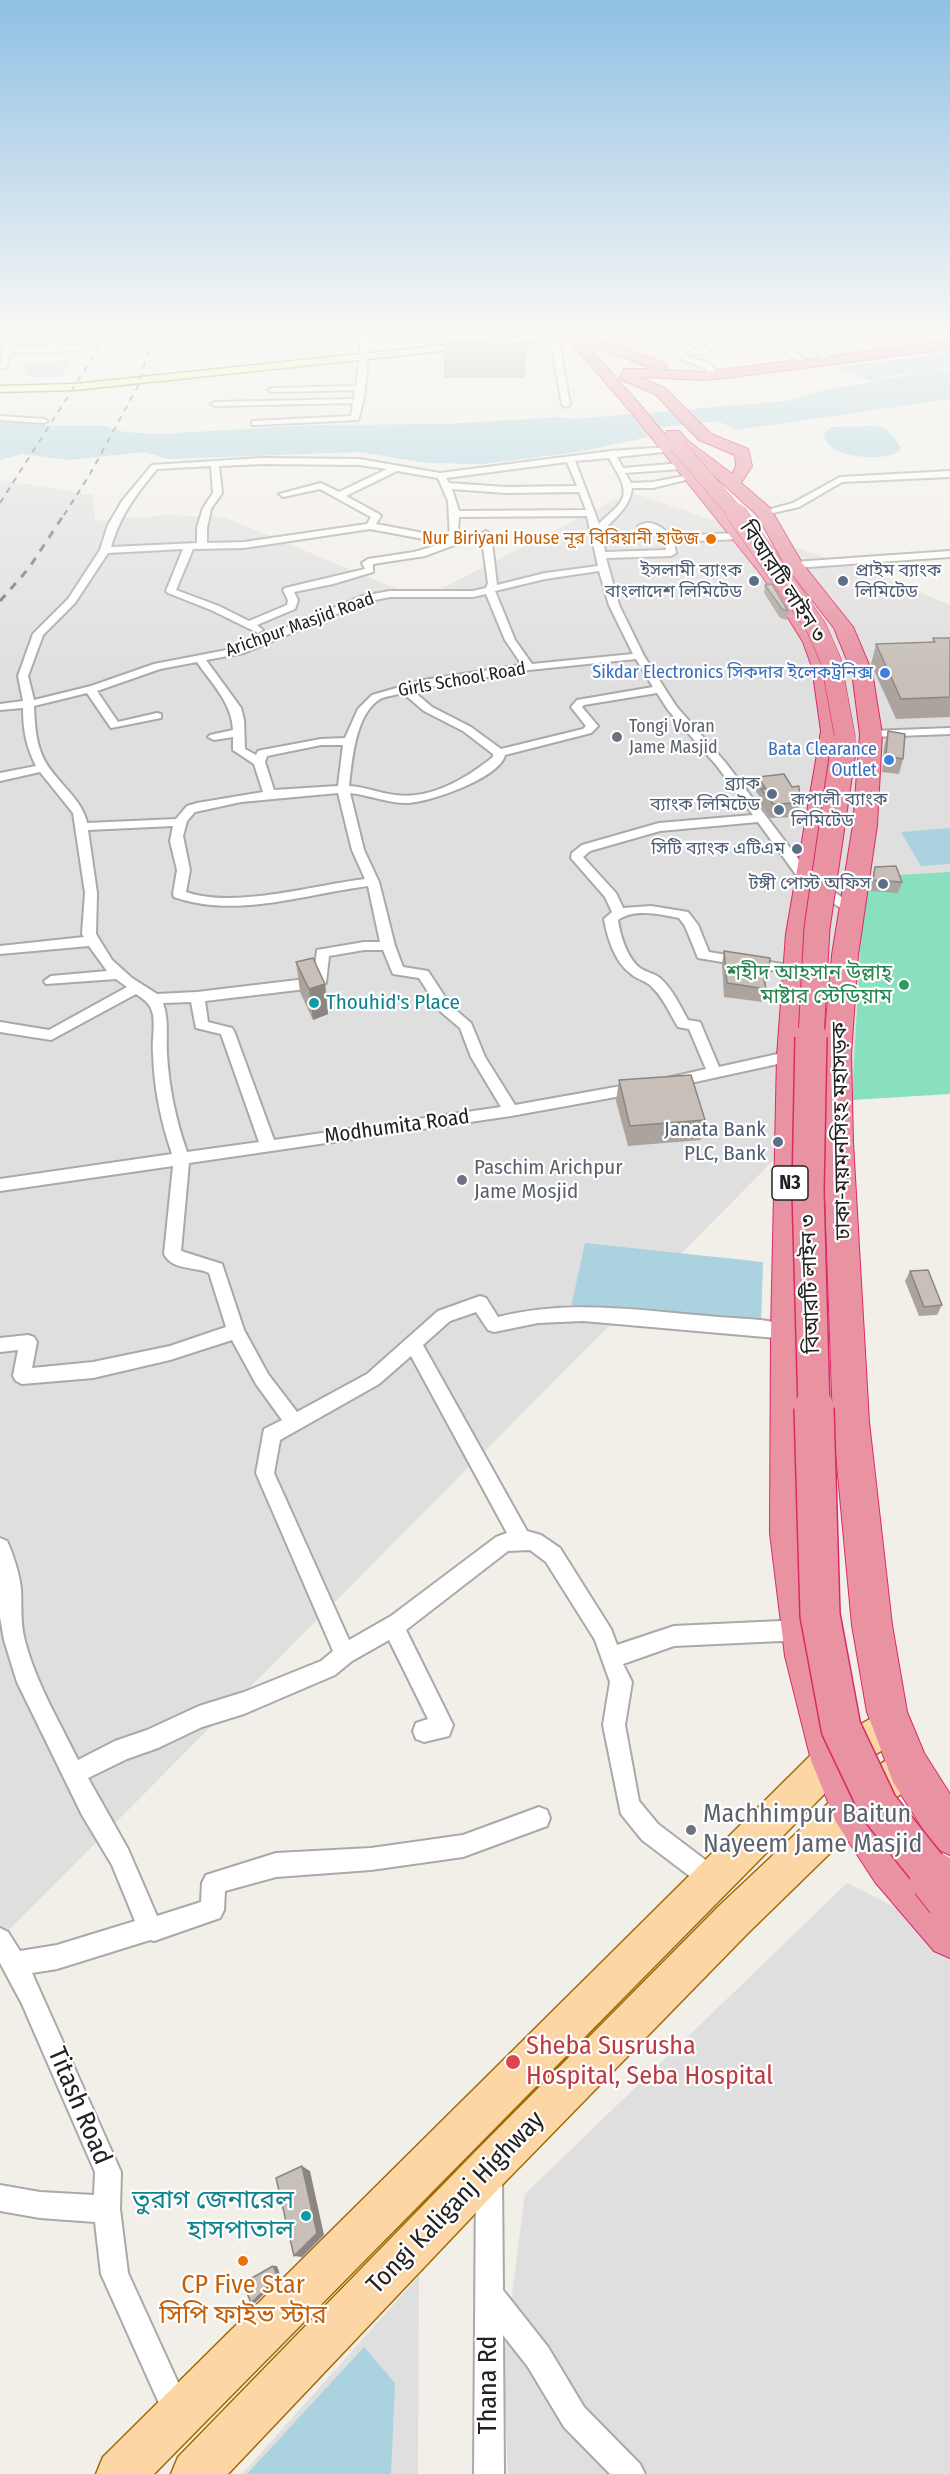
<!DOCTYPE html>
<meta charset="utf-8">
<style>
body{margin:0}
canvas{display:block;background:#f2efe9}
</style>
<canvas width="950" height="2474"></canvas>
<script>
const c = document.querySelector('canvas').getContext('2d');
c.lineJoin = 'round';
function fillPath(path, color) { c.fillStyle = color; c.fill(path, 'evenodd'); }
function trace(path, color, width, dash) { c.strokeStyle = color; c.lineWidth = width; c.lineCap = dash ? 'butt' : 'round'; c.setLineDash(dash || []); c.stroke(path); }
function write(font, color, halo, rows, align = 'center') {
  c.font = font + ' "Fira Sans Condensed","Noto Sans Bengali",sans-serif'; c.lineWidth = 4.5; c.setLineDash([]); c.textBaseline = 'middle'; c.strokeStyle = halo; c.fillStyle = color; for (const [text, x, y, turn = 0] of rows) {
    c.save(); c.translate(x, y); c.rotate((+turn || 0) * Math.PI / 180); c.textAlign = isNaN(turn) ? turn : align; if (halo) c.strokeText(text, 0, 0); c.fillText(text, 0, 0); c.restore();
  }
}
const residential = new Path2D(`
 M0,480L93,495L95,521L169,515L224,517L421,599L630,492L883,577L950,605V1001L908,1025L0,1939Z
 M847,1883L921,1920L950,1956V2474H508L503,2363L525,2194Z
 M419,2276L418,2474H242Z`);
const pitch = new Path2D(`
 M950,872V1094L852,1100L864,877Z`);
const water = new Path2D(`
 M950,352V367L879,377L877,381L934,370H950V399L736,430L718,421L646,429L648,437L578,452L483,464L427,463L359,452L168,459L144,452L69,460L22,454L0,460V419L34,425L103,426L125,432L159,434L312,425L445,424L561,417L572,419L786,401L821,391L874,382L836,368Z
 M68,360L73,362L60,377H34L27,375L24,368L26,364Z
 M875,426C888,427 894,437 901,448C894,462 846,458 834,449C828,445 825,440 823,434L832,427Z
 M950,828V864L921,866L901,832Z
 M585,1243L763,1262L761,1325L571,1307Z
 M364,2347L395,2383L391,2474H247Z`);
const street = new Path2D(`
 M0,332H4L11,345L10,348L50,347L44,332H50L57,347L84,346L88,348L55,352L9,353L7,367L0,369L2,353L0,349H3Z
 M360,332H368C368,361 367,394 358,420L255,425H252V421L351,416L353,403L215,406L211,404L215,402L354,399L355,390L272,392L268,390L272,388L356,386L360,356Z
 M665,332H698L716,345C695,369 685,340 667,339C646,338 623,344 602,346L598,344L666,335ZM690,332L691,334L708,345L697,350L676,337Z
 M759,332H859L855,334L808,335L831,361L827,363L800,335L767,336L810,362L807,366L756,336Z
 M945,332H950V334H946Z
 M554,334L558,336L570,405L566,407L562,405L550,336Z
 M685,356L709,363L716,372L709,374L703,367L682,360Z
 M0,416L44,419L48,421L44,423L0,420Z
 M669,447L673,449L672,451L617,457L623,468L681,463L685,466L681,469L625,473L631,483L653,482L689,475L693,478L653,488H632C630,508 614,518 602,532L605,552L666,550C664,533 655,531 640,528L638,526C651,518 662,527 671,536L738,533L743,536L738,539L674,542L676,553L671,556L606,558L619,605L644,656L676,706L725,762L812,877L859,909L852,913L847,912L802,883L758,822L660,831L590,851L583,857L616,893L623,908L651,906L688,912L698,925L709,952L800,967L802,970L800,973L795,974L698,958L685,926L679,918C660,914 634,908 618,920C620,935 627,958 640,968C647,973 655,973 661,979C673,990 680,1006 688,1020L700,1022L719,1067L791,1051L798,1056L796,1060L672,1087L667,1086L665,1082L667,1078L706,1069L689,1029L678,1027C670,1014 664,999 653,988C646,980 637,980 630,973C615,962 607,937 604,919L612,912L605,897L571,858L572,853L582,845L659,823L753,815L717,766L668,710L657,693L584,705L582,707L598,726L591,733L505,755C500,778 428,803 406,803C387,803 369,795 350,793L364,850L379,882L395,946L403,967L428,971L451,1006L471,1023L485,1057L515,1105L638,1083L645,1088L643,1092L511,1116L189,1163L181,1251L222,1264L244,1330L268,1374L297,1412L367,1374L438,1311L480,1296L486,1298L498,1317C567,1299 638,1310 708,1316C736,1319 768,1318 794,1327L797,1332L794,1337L788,1339L583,1321L538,1323L494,1332L488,1330L476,1312L450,1321L423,1345L527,1531L541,1535L560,1548L611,1629L617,1645L674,1626L781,1621L810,1627L813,1634L810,1641L803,1644L781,1641L674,1646L623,1664L632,1682L625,1725L639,1801L658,1824L720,1871L724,1879L720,1887L712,1891L704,1887L642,1840L621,1814L603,1725L610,1682L595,1640L546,1562L530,1550L508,1551L406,1630L453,1725L449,1736L424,1742L416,1739L413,1731L416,1723L428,1719L389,1640L352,1661L335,1675L244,1714L202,1727L158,1748L127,1759L88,1778L128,1849L157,1916L201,1902L202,1883L206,1875L276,1853L371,1848L463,1835L539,1807L547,1810L550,1818L547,1826L463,1857L371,1870L276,1877L225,1891L224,1910L220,1918L154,1941L150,1940L57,1969L32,1973L121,2172L120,2209L128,2273L191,2411L187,2421L177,2425L167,2421L101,2274L95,2222L40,2218L0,2211V2185L40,2192L94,2195L95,2172L22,2004L0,1963V1928L8,1932L20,1951L57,1945L135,1921L112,1865L82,1815L17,1682L4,1640L0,1617V1538L7,1541C13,1554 20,1575 21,1590C22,1607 20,1623 25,1641C36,1683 59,1721 78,1760L115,1741L147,1730L199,1706L244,1692L321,1661L333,1651L256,1473L264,1429L282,1420L256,1384L232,1340L170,1360L93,1378L22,1384L16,1381L13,1376L18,1350L0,1352V1338L28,1335L34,1337L37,1342L32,1368L93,1362L170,1346L226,1327L209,1273C194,1266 173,1271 164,1254L173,1166L0,1191V1179L172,1154C161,1122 154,1088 153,1053C152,1040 155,1027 153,1015C151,1004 145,1000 136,994L51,1040L0,1032V1022L49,1030L127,987L116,979L46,984L44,981L51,976L107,971L89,946L0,954V946L84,937L82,934L85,893L73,813L40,772L0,781V773L36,766C26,746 23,730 23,708L0,710V704L23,701L18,676L33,634L68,599L100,550L108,525L122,501L152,465L262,458L359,459L440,473L611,451ZM609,458C615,470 631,489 620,503C615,510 605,517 599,524L575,461ZM567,462L577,486L505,487L449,483L446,478ZM262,464L359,465L387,469L339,492L321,483L279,494L283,497L320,489L371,517L367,524L244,542L207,543V528L211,509L222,493L219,466ZM211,466L213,493L203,508L197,528V543L111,547C121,514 135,496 157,469ZM397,471L438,478L448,501L450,538L376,524L381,516L379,514L346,496ZM452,489L505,493L579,492L586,510L459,511ZM587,516L598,566L545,573L497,585L491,534L486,531L481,534L488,583L486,588L473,591H390L362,596L237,648L154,664L91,686L34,700L28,676L43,635L75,603L108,553L183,549L166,591L168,593L211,610L258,633L263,630L257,625L295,609L298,600L294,592L333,584L373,572V564L425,556L457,544L459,517ZM370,529L445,543L414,552L368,559L362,563L365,569L285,588L283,590L288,600L287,605L249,621L219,606L176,590L193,549L244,548ZM599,571L609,605L633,654L532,664L515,640L495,591L545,579ZM486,594L505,640L522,665L424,680L372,695L358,709L345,738L321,739L262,750L258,751L256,755L245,749L244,720L241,708L206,660L244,653L365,602L390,597H473ZM636,659L653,687L577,700L571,707L586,726L583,729L501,749L471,727L432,707L412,690L529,670ZM197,662C212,684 232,703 233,730L210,735L208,737L214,740L233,737V750L254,764L263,792L197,803L187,806L176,819L87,823C83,802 62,786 50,769C36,750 35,729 34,706L87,693L111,728L161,718V714L157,713L118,722L97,691L160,669ZM403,693L424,711L463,731L493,754V757C467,778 431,800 395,795C380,793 365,787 349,786C352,761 355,714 380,699C386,696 396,695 403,693ZM321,745H343L338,786L274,790L265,762L267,756ZM338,793L352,850L365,879C314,885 234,909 186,892L190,870L183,836L187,821L195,812L241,802ZM173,826L170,841L177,870L173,894L174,897C236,919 305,894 368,886L380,942H364L317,950L314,977L306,979L197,992L157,994L132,978L112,960L96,934L97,893L88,830ZM364,950H383L393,974L419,978L441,1012L460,1028L471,1057L501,1107L274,1140L234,1031L232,1028L208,1022L205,1001L306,989L326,983L329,956ZM191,1002L196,1028L221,1034L259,1142L187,1152C176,1121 169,1088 167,1055C166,1037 169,1020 163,1003ZM411,1356L507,1533L496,1537L391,1616L349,1640L274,1473L280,1440L379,1384Z
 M950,471V477L842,482L799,507L764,515L760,512L793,503L840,477Z
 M950,551V557L794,568L789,565L794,562Z
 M950,728V734L871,737L865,734L871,731Z
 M489,2165L498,2169L502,2178L503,2290L548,2347L584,2407L640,2464L645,2474H610L564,2427L528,2367L503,2335L504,2474H474L476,2178L480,2169Z`);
const secondary = new Path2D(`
 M570,332L575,335L574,337L75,390L0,392V386L75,384Z`);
const primary = new Path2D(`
 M892,1707L904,1713L910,1725L904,1737L845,1773L154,2474H96L103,2457L819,1747Z
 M908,1749L921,1754L926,1767L921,1780L864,1820L748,1933L504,2183L228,2474H171L178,2457L474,2153L720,1905L838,1794L895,1754Z`);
const highway = new Path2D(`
 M562,332H575L641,406L777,571L823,642L832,667L843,731L812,934L805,1056V1332L808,1533L825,1656L853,1760L866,1792L907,1850L950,1901V1958L934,1951L875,1882L836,1822L811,1760L785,1656L770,1533L771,1332L777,1056L786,934L821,731L812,667L803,642L763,577L631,412Z
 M950,341V349L726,378L704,380L639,377L665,388L711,434L748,449L752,466L741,483L770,508L802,563L853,627L872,672L882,734L877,825L858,955L851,1054L853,1142L869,1422L892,1625L907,1712L924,1753L950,1794V1855L935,1848L893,1782L867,1712L852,1625L833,1422L823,1142V1054L832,955L853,825L860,734L852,672L834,628L785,565L757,515L719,480L676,447L665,434L667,431H679L688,441L732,474L736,466L735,455L699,440L655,394L622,380L620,377L624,369H655L599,349L597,346L599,343H609L665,363L667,366L663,370L704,372Z`);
const railFar1 = new Path2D(`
 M0,503L109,332
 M64,515L90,474L139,384L154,332`);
const rail = new Path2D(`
 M0,601L29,568L65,513`);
const highwayBridgeFar5 = new Path2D(`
 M677,445L737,515`);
const highwayBridgeFar4 = new Path2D(`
 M736,513L816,627L831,661L845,737L844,746`);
const highwayBridgeFar3 = new Path2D(`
 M811,1038L817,928L844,744`);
const highwayBridgeFar2 = new Path2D(`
 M811,1037L808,1191L814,1409`);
const highwayBridgeFar1 = new Path2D(`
 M814,1408L820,1615L841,1728L878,1806L936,1879`);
const highwayBridge = new Path2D(`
 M935,1878L950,1897`);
const wall = new Path2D(`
 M526,343L525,378H444V354Z
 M765,585L788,611L787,620L780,618L764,593Z
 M933,638H950V717L896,719L871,664L876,644L932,642Z
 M888,731L903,759L899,774L882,772L884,747Z
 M758,777L800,803L797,817L770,818L759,803L760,797L755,790Z
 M875,867L902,882L898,893L870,891L872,878Z
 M724,951L769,970L766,983H765L766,989L763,1002L724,997L722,964Z
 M296,962L325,984L328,1014L313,1020L300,992Z
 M619,1080L705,1120L701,1140L628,1146L616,1101Z
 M910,1271L942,1305L937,1315L919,1316L905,1281Z`);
const shadedWall = new Path2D(`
 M325,984L328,1014L313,1020L309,989Z
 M302,2166L310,2171L324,2235L302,2257L294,2256Z
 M273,2266H277L281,2277L255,2303H251Z`);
const building = new Path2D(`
 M445,342L526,343V354H444Z
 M772,584L788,611L782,609L765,585Z
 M933,638H950V697L901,699L876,644L935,642Z
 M888,731L905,734L903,759L886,756Z
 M784,774L792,787L799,786L800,803L773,804L761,789H766L758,777Z
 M896,866L902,882L873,880L875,867Z
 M724,951L770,958L769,970L762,969L766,989L727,983Z
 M313,958L325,984L309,989L296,962Z
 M691,1075L705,1120L630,1126L619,1080Z
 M928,1270L942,1305L924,1307L910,1271Z
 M302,2166L317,2233L294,2256L276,2178Z
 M273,2266L278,2277L251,2303L243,2283Z`);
const markers = [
 [711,539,6,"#e8710a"],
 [754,581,6,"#5c6f8a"],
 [843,581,6,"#5c6f8a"],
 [885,673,6,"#3f7fe0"],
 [617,737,6,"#6b7280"],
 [889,760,6,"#3f7fe0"],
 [772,794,6,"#5c6f8a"],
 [779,810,6,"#5c6f8a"],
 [797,849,6,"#5c6f8a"],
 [883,884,6,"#5c6f8a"],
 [904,985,6,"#2e9e5b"],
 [314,1003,6,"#0f9aa8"],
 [778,1142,6,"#5c6f8a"],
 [462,1180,6,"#6b7280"],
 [691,1830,6,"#6b7280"],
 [513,2062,8,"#e0444e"],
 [306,2216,6,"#0f9aa8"],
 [243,2261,6,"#e8710a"]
];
const farFoodnames = [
 ["Nur Biriyani House নূর বিরিয়ানী হাউজ",699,539]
];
const farServicenames = [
 ["ইসলামী ব্যাংক",742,571],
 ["বাংলাদেশ লিমিটেড",742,592],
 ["প্রাইম ব্যাংক",855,571,"left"],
 ["লিমিটেড",855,592,"left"],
 ["ব্র্যাক",760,784],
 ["ব্যাংক লিমিটেড",760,805],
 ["রূপালী ব্যাংক",791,800,"left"],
 ["লিমিটেড",791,821,"left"],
 ["সিটি ব্যাংক এটিএম",785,849],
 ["টঙ্গী পোস্ট অফিস",871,884]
];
const farStreetnames = [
 ["Arichpur Masjid Road",300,625,-20],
 ["Girls School Road",462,680,-10]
];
const farShopnames = [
 ["Sikdar Electronics সিকদার ইলেকট্রনিক্স",873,673],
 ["Bata Clearance",877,750],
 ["Outlet",877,771]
];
const farWorshipnames = [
 ["Tongi Voran",629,727],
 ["Jame Masjid",629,748]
];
const shields = [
 [790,1183,36]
];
const shieldNames = [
 ["N3",790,1183]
];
const streetNames = [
 ["বিআরটি লাইন ৩",782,582,57],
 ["Modhumita Road",397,1127,-8],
 ["ঢাকা-ময়মনসিংহ মহাসড়ক",842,1131,-91],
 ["বিআরটি লাইন ৩",811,1284,-92]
];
const leisureNames = [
 ["শহীদ আহসান উল্লাহ্‌",892,973],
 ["মাষ্টার স্টেডিয়াম",892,997]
];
const cultureNames = [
 ["Thouhid's Place",326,1003]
];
const serviceNames = [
 ["Janata Bank",766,1130],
 ["PLC, Bank",766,1154]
];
const worshipNames = [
 ["Paschim Arichpur",474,1168],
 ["Jame Mosjid",474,1192]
];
const nearWorshipnames = [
 ["Machhimpur Baitun",703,1815],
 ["Nayeem Jame Masjid",703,1845]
];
const nearHealthnames = [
 ["Sheba Susrusha",526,2047],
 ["Hospital, Seba Hospital",526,2077]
];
const nearStreetnames = [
 ["Titash Road",79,2106,67],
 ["Tongi Kaliganj Highway",456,2203,-46],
 ["Thana Rd",489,2385,-90]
];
const nearCulturenames = [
 ["তুরাগ জেনারেল",294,2201],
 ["হাসপাতাল",294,2231]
];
const nearFoodnames = [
 ["CP Five Star",243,2286],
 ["সিপি ফাইভ স্টার",243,2316]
];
fillPath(residential, '#e0dfdf');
fillPath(pitch, '#88e0be');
fillPath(water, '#aad3df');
trace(street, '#a9a9a9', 4);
trace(secondary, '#707d05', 3);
trace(primary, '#a06b00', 3);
trace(highway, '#dc2a67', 2);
fillPath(street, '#fff');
fillPath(secondary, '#f7fabf');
fillPath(primary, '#fcd6a4');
fillPath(highway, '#e892a2');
trace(railFar1, '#707070', 2, [6, 6]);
trace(rail, '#707070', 3, [8, 8]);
trace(highwayBridgeFar5, '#dc2a67', 16, []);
trace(highwayBridgeFar4, '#dc2a67', 21, []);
trace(highwayBridgeFar3, '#dc2a67', 27, []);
trace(highwayBridgeFar2, '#dc2a67', 34, []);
trace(highwayBridgeFar1, '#dc2a67', 42, []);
trace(highwayBridge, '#dc2a67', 52, []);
trace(highwayBridgeFar5, '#e892a2', 15);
trace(highwayBridgeFar4, '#e892a2', 20);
trace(highwayBridgeFar3, '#e892a2', 25);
trace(highwayBridgeFar2, '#e892a2', 31);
trace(highwayBridgeFar1, '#e892a2', 39);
trace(highwayBridge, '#e892a2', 50);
fillPath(wall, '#aba49e');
fillPath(shadedWall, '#8b8681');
fillPath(building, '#c7bfb8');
trace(building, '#8b8681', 1.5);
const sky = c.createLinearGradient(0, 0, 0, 678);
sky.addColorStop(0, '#8fc0e4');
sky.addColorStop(0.49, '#f9f8f5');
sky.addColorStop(1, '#f9f8f500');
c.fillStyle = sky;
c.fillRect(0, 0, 950, 678);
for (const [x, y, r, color] of markers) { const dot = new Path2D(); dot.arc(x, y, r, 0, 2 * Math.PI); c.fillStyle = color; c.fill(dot); trace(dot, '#fff', 2); }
write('18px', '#c56008', '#fff', farFoodnames, 'right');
write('18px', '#4e5e75', '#fff', farServicenames, 'right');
write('18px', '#222', '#fff', farStreetnames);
write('18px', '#366cbe', '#fff', farShopnames, 'right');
write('18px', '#5b616d', '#fff', farWorshipnames, 'left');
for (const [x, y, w] of shields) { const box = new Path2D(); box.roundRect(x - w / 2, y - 17, w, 34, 4.5); c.fillStyle = '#fff'; c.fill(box); trace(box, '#222', 1.5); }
write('bold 20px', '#222', null, shieldNames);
write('21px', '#222', '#fff', streetNames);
write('21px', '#27864d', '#fff', leisureNames, 'right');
write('21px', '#0d838f', '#fff', cultureNames, 'left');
write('21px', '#4e5e75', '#fff', serviceNames, 'right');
write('21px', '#5b616d', '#fff', worshipNames, 'left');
write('26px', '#5b616d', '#fff', nearWorshipnames, 'left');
write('26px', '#be3a42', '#fff', nearHealthnames, 'left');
write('26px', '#222', '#fff', nearStreetnames);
write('26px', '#0d838f', '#fff', nearCulturenames, 'right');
write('26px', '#c56008', '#fff', nearFoodnames);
</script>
